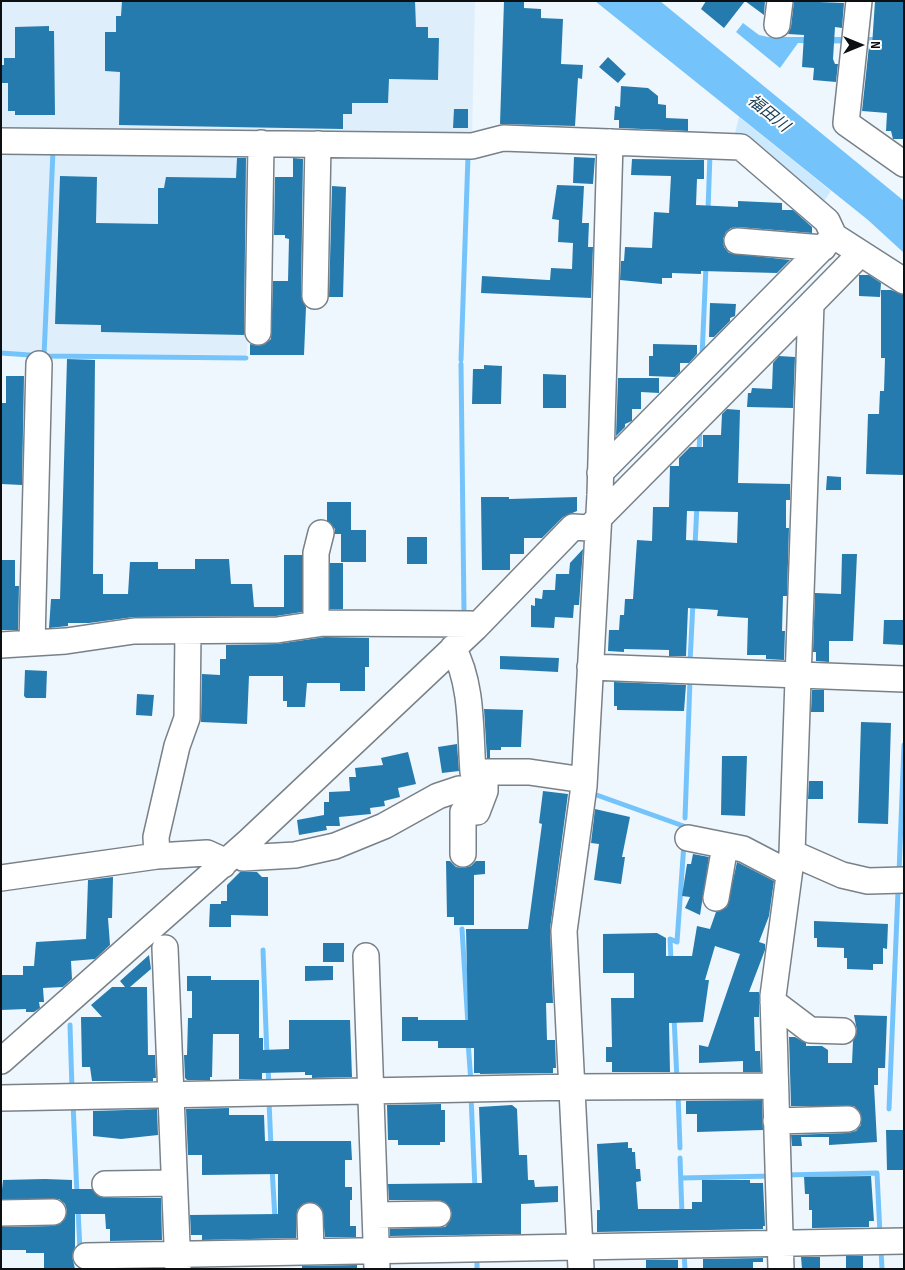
<!DOCTYPE html>
<meta charset="utf-8">
<style>
body{margin:0}
#map{position:relative;width:905px;height:1270px;overflow:hidden;background:#eef7fe;font-family:"Sofia Sans Condensed",sans-serif}
canvas{display:block}
.frame{position:absolute;inset:0;border:2px solid #0d1012;pointer-events:none}
.north{position:absolute;left:835px;top:20px;width:50px;height:50px;-webkit-text-stroke:4px #fff;paint-order:stroke;rotate:90deg;font-size:14px;font-weight:700;line-height:20px;text-align:center;color:#0d1012}
.north::after{content:'';display:block;margin:auto;width:18px;height:22px;background:#0d1012;clip-path:polygon(50% 0,100% 100%,50% 72%,0 100%)}
</style>
<div id="map">
<canvas width="905" height="1270"></canvas>
<div class="frame"></div>
<div class="north">N</div>
</div>
<script>
const c = document.querySelector('canvas').getContext('2d');
c.lineJoin = 'round';
function fillPath(path, color) { c.fillStyle = color; c.fill(path, 'evenodd'); }
function trace(path, color, width, dash) { c.strokeStyle = color; c.lineWidth = width; c.lineCap = dash ? 'butt' : 'round'; c.setLineDash(dash || []); c.stroke(path); }
function write(font, color, halo, rows, align = 'center') {
  c.font = font + ' "Sofia Sans Condensed","Noto Sans JP",sans-serif'; c.lineWidth = 4; c.setLineDash([]); c.textBaseline = 'middle'; c.strokeStyle = halo; c.fillStyle = color; for (const [text, x, y, turn = 0] of rows) {
    c.save(); c.translate(x, y); c.rotate((+turn || 0) * Math.PI / 180); c.textAlign = isNaN(turn) ? turn : align; if (halo) c.strokeText(text, 0, 0); c.fillText(text, 0, 0); c.restore();
  }
}
const built = new Path2D(`
 M1,1H475L472,136L71,129L1,131Z
 M1,150H255L247,355L45,354L1,351Z`);
const green = new Path2D(`
 M739,117L831,191L820,207L735,133Z`);
const water = new Path2D(`
 M595,1H660L904,201V253L868,220Z
 M743,23L759,35L768,37H904V44L798,43L780,68L736,32Z`);
const stream = new Path2D(`
 M708,210L710,154
 M1,353L44,356L53,151
 M44,356L246,358
 M702,357L706,266
 M461,360L468,156
 M461,364L464,612
 M699,453L700,429
 M695,546L697,504
 M690,662L693,602
 M591,793L689,828
 M685,818L690,680
 M899,873L904,745
 M462,929L468,1025
 M263,950L267,1057
 M671,961L670,939L677,942L684,843
 M674,1017L677,1080
 M70,1025L72,1089
 M468,1041L471,1083
 M268,1068L269,1087
 M678,1093L680,1148
 M471,1096L475,1190
 M269,1101L271,1147
 M73,1103L77,1195
 M889,1109L898,891
 M680,1158L682,1215
 M272,1168L275,1219
 M785,1175L877,1173L880,1234
 M681,1178L772,1176
 M78,1208L80,1251
 M881,1249L882,1269
 M684,1252L685,1269
 M477,1256V1269`);
const building = new Path2D(`
 M122,1H415L416,27H428V38H439L438,80L389,79L388,103H352V114H343V129L119,125L120,72L105,71V32H116V16H121Z
 M504,1H524V8L541,9V18L563,19L561,64L583,65L582,79L578,78L575,126L500,124Z
 M706,1H765L764,15L745,1L724,28L701,9Z
 M794,1L844,3L842,28L835,27L833,59L835,64H838L836,82L813,80L814,68L802,67L804,35L788,34L791,27Z
 M875,1H904V139H893L891,131H886L887,113L862,111L869,46H872Z
 M49,26V31H54L55,115H15V111H8V83H1V65H4V58H15V27Z
 M608,57L626,74L618,83L599,67Z
 M621,86L648,88L658,96V104L666,105V118L688,119V131L619,128V120H614L615,106L620,107Z
 M454,109H468V128H453Z
 M574,157L595,158L593,184L573,183Z
 M237,158H246L244,335L101,332V325L55,324L60,176L97,177L96,223L158,224V188H164L166,177L236,178Z
 M293,158L303,159L301,296L306,307L304,355H250V344L258,346L265,344L271,339L273,281H288L289,239L285,238V235H274L275,177H293Z
 M632,159L704,160V179H697L696,205L738,207V201L782,203V210H793L812,227V233L738,227L731,228L726,232L723,239L724,247L729,253L790,260L777,273L701,271V274L672,273V278H662V284L620,280L621,261H624L625,247L652,248L654,212L669,213L671,176L631,175Z
 M557,185L584,186L582,223H589L588,247H593L591,298L481,293L482,276L548,280H550L551,268L572,269L573,243L558,242L559,220L552,219Z
 M332,186L346,187L343,297H329Z
 M859,275H869L881,283L880,297L859,296Z
 M881,290H891L904,295V475L866,474L868,414H879L880,391H884L885,358H881Z
 M710,303L736,304L735,316L730,318V321L714,337H709Z
 M653,344L697,345V354L689,363H680V372L675,377L649,376V356H653Z
 M779,356L795,357L793,408L747,407L748,393H751L752,388L772,389L773,363Z
 M67,359L95,360L93,574H103V594H128L130,562H158V569H195V559H229L231,584H252L254,607H284V555H302V612L276,616L134,617L89,623H68V626L49,628L51,599H60Z
 M484,365L502,366L501,404H472L473,369H484Z
 M543,374L566,375V408H543Z
 M6,376H24L22,485L1,484V403H6Z
 M618,378H659V393L641,392V409H632V421L625,424V427L616,436Z
 M727,409L740,410L738,483L790,484V500H786V528H789L787,596H783L782,631H785L784,660L766,659V655H747L748,618L717,616L718,610L688,608L686,656H669V650L624,649V652L608,651L609,630H619L620,615H624L625,599H633L637,540L652,541L653,507H669L670,466H679V458L690,447H703V435H721L722,414ZM687,511L738,512L737,543L686,540Z
 M827,476L841,477V490H826Z
 M481,497H509V499L577,497V511L563,517L542,538H524V554H510V570H482Z
 M327,502H351V530H366V562H341V534H335V529L327,521Z
 M407,537H427V564H407Z
 M583,549L579,605H574L573,618L555,617L554,628L531,627V605L535,606V598L542,599L543,590H555L556,574H569L570,563Z
 M842,554H857L853,641H829V662L816,661V652H813L815,593L841,594Z
 M2,560H15V586H19L18,630H1Z
 M330,563H343V609H330Z
 M884,620H904V645L883,644Z
 M325,637L369,638V667H365V691H340V683H307L305,707H287V701H283V676H249L247,724L201,722L202,674L220,675V659H226V645L277,644Z
 M500,656L559,658L558,672L500,669Z
 M25,670L47,671L46,698H26L24,696Z
 M614,682L686,685L684,711L617,710V706H614Z
 M812,690H824V712H811Z
 M137,694L154,695L152,716L136,715Z
 M484,709L523,710L521,747H501V750H490V758H487Z
 M861,722L891,723L888,824L858,823Z
 M457,744L459,771L442,773L438,747Z
 M408,752L416,784L398,788L400,797L384,801L385,806L370,808L371,814L339,817L340,826H326L327,830L299,835L297,820L324,815V802H329V792L350,791L349,777H356L355,768L383,765L381,758Z
 M722,756H747L745,816L721,815Z
 M809,781H823V799H808Z
 M543,791L568,794L550,929L553,1003H546L547,1040H555L556,1068H553V1073L480,1074V1073H474V1048H438V1041H402V1017H418V1020H468L466,929H528L542,824L539,823Z
 M595,809L630,817L622,857H625L621,884L594,880L599,844L591,843Z
 M693,854L709,857L700,915L685,908L690,897L682,896L687,864H691Z
 M446,861H450L456,867L463,868L471,866L476,861H485V874L474,875V925H454V917H447Z
 M737,862L774,881L769,916L759,942L765,944V950L749,992H759V1017H754L755,1051H760L761,1072H743V1061L699,1063V1045L708,1047L740,954L715,946L705,980H709L703,1022L669,1023L670,1072H612V1062H606V1047H612L611,998H634V973H603V934L657,933L666,938V956H692L697,926L710,929L716,912L727,907Z
 M240,872H257L262,877H268V916L231,915V927H209L210,904H221V901H227V885Z
 M113,877L112,918H108L110,945L95,959L71,961L72,979L63,987L43,988L44,1002H39L40,1008L34,1012H26V1009L1,1010V975H23V966H34L36,942L86,939L88,880Z
 M814,921L888,924L887,949L883,948V964H873V970L847,969V958H844V948L817,947V938H814Z
 M323,943H344V962H323Z
 M149,955L151,969L130,987H147L148,1055H155L156,1078H153V1081H92L90,1067H82L81,1017H102L91,1005L112,987H125L120,981Z
 M305,966H333V980L305,981Z
 M187,976H211V980H259V1038H263V1050L289,1049V1020H350L352,1077L312,1078V1075H305V1072L262,1073V1079H239V1034H213L212,1077H210V1080H187L185,1078L184,1055H187L188,1018H192V991H187Z
 M854,1015L887,1016L885,1068H878V1085H874L877,1142L829,1145V1137H801L802,1146H792L791,1135L848,1133L856,1131L861,1125L860,1112L854,1106H791L789,1037H795L806,1043V1046H822L828,1050V1063H852L853,1041L857,1031Z
 M762,1100L763,1130L697,1132V1114H686V1101Z
 M441,1104V1110H445V1142H440V1145H398V1140H388L387,1105Z
 M512,1105L517,1109L519,1155H527L528,1180H534L535,1187L558,1186V1202L521,1204V1234L390,1236V1229L445,1227L450,1221L452,1213L445,1202L438,1200H389L388,1184L482,1183L479,1107Z
 M229,1108V1115H264L265,1141H351L352,1160H345V1187H352V1200H350V1226H356V1237H325L322,1209L317,1204L310,1202L303,1204L297,1210L296,1238L202,1240V1235H191L190,1215L278,1214V1174L202,1175V1155H188L186,1109Z
 M157,1109L158,1135L121,1139L93,1136V1111Z
 M886,1130H904V1170H887Z
 M628,1142V1148H632V1152H635L636,1169H640L641,1181L636,1182L638,1209H692V1202H702V1180H750V1183H763L765,1226H763V1229L597,1232V1210H600L597,1144Z
 M871,1176L874,1221H869V1227L812,1228V1210H809V1194H805L804,1177Z
 M45,1179L72,1180V1189H92L98,1196L105,1198H161L162,1240L110,1241V1229H106L105,1214H75V1247L72,1256L75,1269H44V1253H26V1250H1V1227L53,1226L60,1224L65,1219L67,1211L65,1204L59,1199H1L3,1180Z
 M846,1256H863V1269H846Z
 M801,1257H820V1269H802Z
 M763,1258V1262H753V1269H703V1259Z
 M646,1260H678V1269L646,1268Z
 M357,1265V1269H302V1266Z`);
const minor = new Path2D(`
 M859,1L846,123L904,164
 M777,25L780,1
 M1,141L472,146L503,138L741,147L827,221L834,236L904,281
 M737,241L823,248
 M315,296L318,144
 M258,332L261,143
 M600,473L834,236
 M316,624V553L321,533
 M32,643L39,364
 M1,645L66,641L134,631L277,630L324,623L471,624L475,628
 M453,648C473,684 470,732 473,772H529L584,780
 M590,667L904,679
 M688,838L743,849L789,873
 M792,853L842,875L868,881L904,880
 M463,854V812H477L485,791
 M157,856L156,837L177,746L187,718L188,631
 M243,858L295,855L335,846L384,826L438,796L459,789L485,791V772
 M1,878L157,856L207,853L218,858L223,865
 M716,898L725,846
 M165,948L178,1269
 M366,956L377,1269
 M773,1002L810,1030L843,1031
 M1,1061L249,841L475,628L573,527L589,528L811,304
 M1,1098L574,1087L775,1086
 M776,1121L848,1119
 M105,1184L174,1183
 M1,1213L53,1212
 M375,1215L438,1214
 M310,1216L311,1252
 M86,1256L904,1241
 M581,1269L564,931L584,786L600,495L610,142
 M781,1269L773,996L792,853L811,304L860,254`);
const waterNames = [
 ["福田川",768,114,39]
];
fillPath(built, '#deeefb');
fillPath(green, '#cde9fe');
fillPath(water, '#74c4fb');
trace(stream, '#74c4fb', 5);
fillPath(building, '#267bae');
trace(minor, '#798188', 28);
trace(minor, '#fff', 25);
write('italic 16px', '#1a3c53', '#fff', waterNames);
</script>
